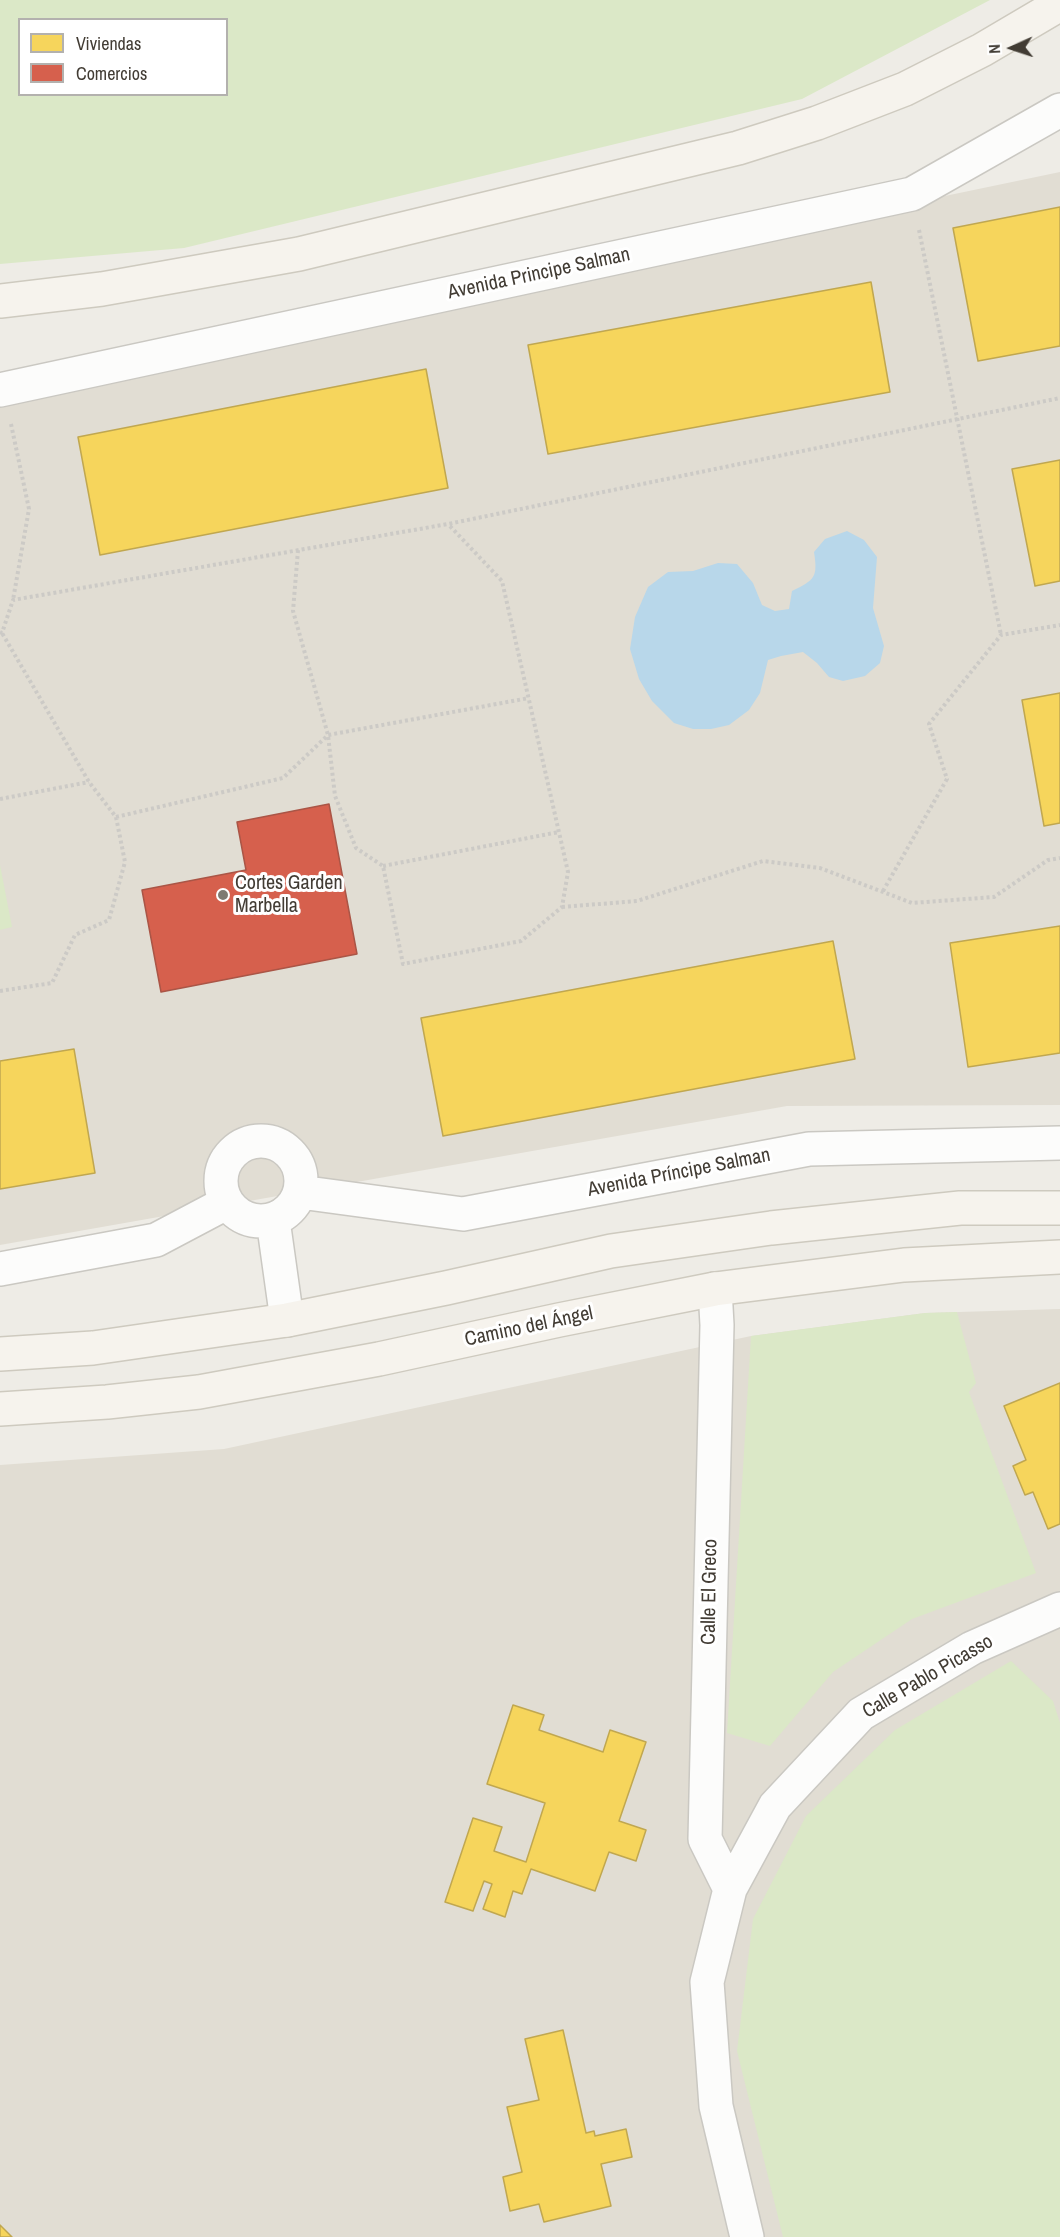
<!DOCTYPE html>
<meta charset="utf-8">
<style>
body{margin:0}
#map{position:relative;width:1060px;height:2237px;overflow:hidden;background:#eeece6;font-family:"Archivo Narrow",sans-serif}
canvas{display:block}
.legend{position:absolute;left:18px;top:18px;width:210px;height:78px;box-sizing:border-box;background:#fff;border:2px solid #b3b1ae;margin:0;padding:8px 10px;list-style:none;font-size:18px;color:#423c34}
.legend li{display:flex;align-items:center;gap:12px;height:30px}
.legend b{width:30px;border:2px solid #b3b1ae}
.north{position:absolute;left:982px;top:18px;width:60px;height:60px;-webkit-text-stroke:4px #fff;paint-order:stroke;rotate:267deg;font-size:16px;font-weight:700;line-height:24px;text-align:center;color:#423c34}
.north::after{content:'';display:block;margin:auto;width:21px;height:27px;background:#423c34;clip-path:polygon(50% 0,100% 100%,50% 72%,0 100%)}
</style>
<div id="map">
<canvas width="1060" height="2237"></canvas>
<ul class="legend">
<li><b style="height:16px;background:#f6d55c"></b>Viviendas</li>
<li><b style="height:16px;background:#d6604d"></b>Comercios</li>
</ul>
<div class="north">N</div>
</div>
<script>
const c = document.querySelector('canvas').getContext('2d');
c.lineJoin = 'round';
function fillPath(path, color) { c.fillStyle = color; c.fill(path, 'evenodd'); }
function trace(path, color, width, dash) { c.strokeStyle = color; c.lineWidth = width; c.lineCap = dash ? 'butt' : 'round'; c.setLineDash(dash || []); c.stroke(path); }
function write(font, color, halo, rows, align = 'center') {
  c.font = font + ' "Archivo Narrow",sans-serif'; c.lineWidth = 6; c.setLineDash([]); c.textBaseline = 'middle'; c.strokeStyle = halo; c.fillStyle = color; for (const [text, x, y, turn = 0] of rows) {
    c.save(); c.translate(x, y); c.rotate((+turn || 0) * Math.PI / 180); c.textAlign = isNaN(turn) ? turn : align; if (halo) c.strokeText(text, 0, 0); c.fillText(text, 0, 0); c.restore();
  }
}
const residential = new Path2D(`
 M1060,172V1105L787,1106L0,1245V393Z
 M1060,1309V2237H0V1465L224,1449L751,1336L925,1313Z`);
const green = new Path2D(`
 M0,0H990L802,99L184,248L0,264ZM20,20H226V94H20Z
 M0,865L12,927L0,930Z
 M957,1312L976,1383L969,1392L1036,1573L912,1619L833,1672L770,1746L727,1733L751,1336L925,1313Z
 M1011,1661L1053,1701L1060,1723V2237H783L737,2051L753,1919L806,1816L895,1730Z`);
const water = new Path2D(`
 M847,531L864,540L877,557L873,608L884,646L880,663L865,676L843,681L829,677L817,663L803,652L781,656L768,660L760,693L749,710L729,725L711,729H693L674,723L652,701L639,679L630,649L635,617L648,587L668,572L693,571L718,563L737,564L753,583L762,605L775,611L789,609L792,591C815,580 818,577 814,552L825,539Z`);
const homes = new Path2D(`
 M1060,207V346L978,361L953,228Z
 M871,282L890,392L548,454L528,345Z
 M426,369L448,488L100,555L78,437Z
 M1060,460V581L1035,586L1012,469Z
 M1060,693V823L1044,826L1022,700Z
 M1060,926V1053L968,1067L950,943Z
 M833,941L855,1059L443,1136L421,1018Z
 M74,1049L95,1173L0,1189V1061Z
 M1060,1383V1524L1048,1529L1033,1492L1025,1495L1013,1466L1026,1460L1004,1406Z
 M513,1705L544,1715L539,1730L603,1752L610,1730L646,1742L619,1821L646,1830L636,1861L609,1852L595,1891L531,1869L522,1894L513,1891L505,1917L483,1909L492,1884L484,1881L473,1911L445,1902L473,1818L502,1827L494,1851L526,1862L545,1803L487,1784Z
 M563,2030L586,2133L594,2131L595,2136L626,2129L632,2157L601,2164L611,2206L544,2222L539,2204L510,2211L503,2177L522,2172L507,2107L539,2100L525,2039Z
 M0,2225L12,2237H0Z`);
const shops = new Path2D(`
 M329,804L357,954L161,992L142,890L246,870L237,822Z`);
const path = new Path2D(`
 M919,230L1001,635
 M11,424L29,509L13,600
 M298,550L293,611L328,735L335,796L356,848L383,866L403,964L521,941L562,907L568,872L502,581L448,524
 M0,632L2,633L13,600L448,524L1060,398
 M0,799L89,782
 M116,817L283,778L328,735L529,698
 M383,866L559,832
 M883,891L947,779L929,724L1001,635L1060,625
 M562,907L637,901L763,861L820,868L912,903L994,897L1048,860L1060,858
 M0,991L52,983L75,935L109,920L125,862L116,817L89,782L2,633`);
const street = new Path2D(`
 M0,390L912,194L1060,110
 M221 1181a40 40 0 1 1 80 0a40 40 0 1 1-80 0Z
 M300,1192L463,1214L809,1149L1060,1143
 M273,1220L287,1320
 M0,1269L156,1240L226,1203
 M715,1289L717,1325L705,1839L730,1889
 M747,2237L716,2106L707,1982L730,1889L775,1806L861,1714L972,1648L1060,1609`);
const secondary = new Path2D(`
 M0,301L102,289L299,254L738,148L817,123L905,89L982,50L1060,4
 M0,1354L93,1348L287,1320L446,1288L611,1251L771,1228L960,1208H1060
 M0,1409L107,1402L199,1392L379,1359L559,1320L715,1289L904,1265L1060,1257`);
const markers = [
 [223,895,6,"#7e7a72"]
];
const streetNames = [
 ["Avenida Principe Salman",539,274,-12],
 ["Avenida Príncipe Salman",679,1173,-11],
 ["Camino del Ángel",529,1327,-12],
 ["Calle El Greco",710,1592,-89],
 ["Calle Pablo Picasso",928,1677,-30]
];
const poiNames = [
 ["Cortes Garden",235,884],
 ["Marbella",235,907]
];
fillPath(residential, '#e1ddd3');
fillPath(green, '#dbe8c7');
fillPath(water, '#b8d7ea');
fillPath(homes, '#f6d55c');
trace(homes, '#c0a750', 1.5);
fillPath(shops, '#d6604d');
trace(shops, '#aa5546', 1.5);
trace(street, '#cac8c2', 36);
trace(secondary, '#cecabf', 36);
trace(path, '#cccac6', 4, [3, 3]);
trace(street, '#fcfcfb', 33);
trace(secondary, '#f6f3ed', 33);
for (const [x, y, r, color] of markers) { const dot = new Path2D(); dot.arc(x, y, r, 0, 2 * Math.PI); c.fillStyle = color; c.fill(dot); trace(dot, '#fff', 2); }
write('20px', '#423c34', '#fff', streetNames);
write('20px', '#423c34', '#fff', poiNames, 'left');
</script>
